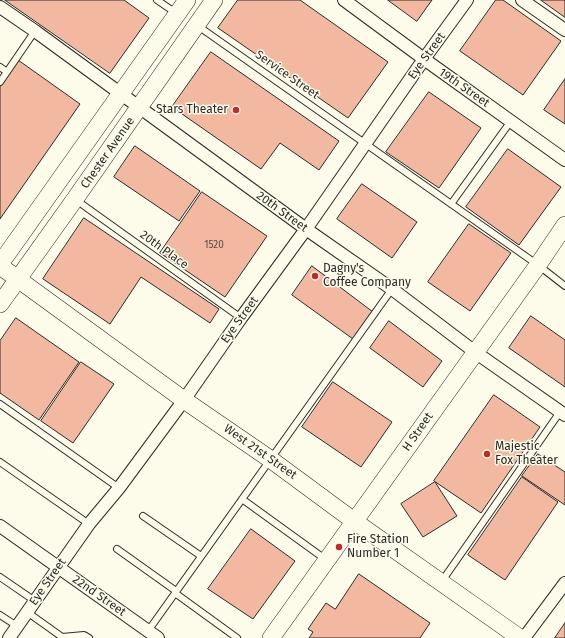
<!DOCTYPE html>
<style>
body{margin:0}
canvas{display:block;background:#fdfbea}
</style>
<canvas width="565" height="638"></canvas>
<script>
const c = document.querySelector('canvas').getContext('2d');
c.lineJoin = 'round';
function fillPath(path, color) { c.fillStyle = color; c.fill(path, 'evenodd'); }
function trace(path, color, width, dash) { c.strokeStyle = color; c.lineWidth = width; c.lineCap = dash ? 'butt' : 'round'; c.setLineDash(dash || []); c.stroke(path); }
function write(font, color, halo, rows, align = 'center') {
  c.font = font + ' "Fira Sans",sans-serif'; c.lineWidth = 3; c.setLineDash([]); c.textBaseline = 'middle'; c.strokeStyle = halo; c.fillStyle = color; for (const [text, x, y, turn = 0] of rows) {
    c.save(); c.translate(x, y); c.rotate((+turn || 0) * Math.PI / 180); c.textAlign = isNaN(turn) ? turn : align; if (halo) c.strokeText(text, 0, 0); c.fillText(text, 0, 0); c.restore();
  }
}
const building = new Path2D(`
 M5,0H124L149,18L110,73Z
 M238,0H300L388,62L348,118L218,28Z
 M388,0H432L417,21Z
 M496,0H503L561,41L523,95L460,51Z
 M541,0H565V17Z
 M211,52L339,141L319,170L280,143L261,169L172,107Z
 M18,60L80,104L0,219V86Z
 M565,79V124L544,110Z
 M429,92L481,128L439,188L386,152Z
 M135,146L200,191L179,221L114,177Z
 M508,149L561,187L519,245L466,207Z
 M362,184L417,222L392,258L337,219Z
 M202,192L267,236L225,297L160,253Z
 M84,218L219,309L210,323L141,277L110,324L43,279Z
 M469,224L511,253L470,311L428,282Z
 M312,266L373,312L353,339L292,295Z
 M531,316L565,340V387L509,348Z
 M16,318L79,362L39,420L0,393V341Z
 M389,321L442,361L423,387L370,348Z
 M81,362L114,384L73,443L41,421Z
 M333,382L392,422L361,467L302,427Z
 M494,395L540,427L481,513L434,481Z
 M538,454L565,472V505L522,476Z
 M522,477L558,502L505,580L468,555Z
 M435,482L457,516L423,537L401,504Z
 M251,529L295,561L253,619L208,589Z
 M359,574L430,623L420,638H309L313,632L308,629L326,603L335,609Z
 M565,623V638H555Z`);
const lane = new Path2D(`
 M157,0L176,13
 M198,26L538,265L565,286
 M0,67L7,72
 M0,82L35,31
 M76,200L241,318
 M451,204L511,121
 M0,404L119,488
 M0,462L89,524
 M242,499L325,559
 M143,516L201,556
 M117,549L176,591
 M0,577L35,601
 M442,581L560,412
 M175,593L237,638
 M27,612L62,637
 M0,615L17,626
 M148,631L392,289
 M61,638L62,637L84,635L89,638`);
const street = new Path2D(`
 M344,0L424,59L565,160
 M522,0L565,30
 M0,7L35,31L306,229L392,289L475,352L565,415
 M0,526L158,638
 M9,638L89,524L119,488L184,400L241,318L306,229L424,59L467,0
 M524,638L565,583`);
const secondary = new Path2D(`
 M0,264L187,0
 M0,266L184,400L270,459L354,521L520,638
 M0,304L75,199L214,0
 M271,638L538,265L565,225`);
const markers = [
 [236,110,4,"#c62828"],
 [315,276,4,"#c62828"],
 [487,454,4,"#c62828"],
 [339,547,4,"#c62828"]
];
const numberNames = [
 ["1520",214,245]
];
const streetNames = [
 ["Eye Street",427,56,-54],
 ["Service Street",287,75,35],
 ["19th Street",464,88,35],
 ["Chester Avenue",108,153,-55],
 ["20th Street",282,212,36],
 ["20th Place",164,250,36],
 ["Eye Street",240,320,-54],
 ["H Street",418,432,-55],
 ["West 21st Street",260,452,35],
 ["Eye Street",48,582,-55],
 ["22nd Street",99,596,35]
];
const poiNames = [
 ["Stars Theater",228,110,"right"],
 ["Dagny's",323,269],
 ["Coffee Company",323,283],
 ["Majestic",495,447],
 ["Fox Theater",495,461],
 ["Fire Station",347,540],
 ["Number 1",347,554]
];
fillPath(building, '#f2b8a0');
trace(building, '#2b2b2b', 1);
trace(lane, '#2b2b2b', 8);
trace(street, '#2b2b2b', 14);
trace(secondary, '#2b2b2b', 18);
trace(lane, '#fdfbea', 6);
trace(street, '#fdfbea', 12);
trace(secondary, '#fdfbea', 17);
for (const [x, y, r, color] of markers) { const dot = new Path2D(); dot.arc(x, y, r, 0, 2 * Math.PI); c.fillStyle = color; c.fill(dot); trace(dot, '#fdfbea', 1.5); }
write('10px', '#5d4e48', null, numberNames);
write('12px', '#2b2b2b', '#fdfbea', streetNames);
write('12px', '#2b2b2b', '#fdfbea', poiNames, 'left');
</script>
